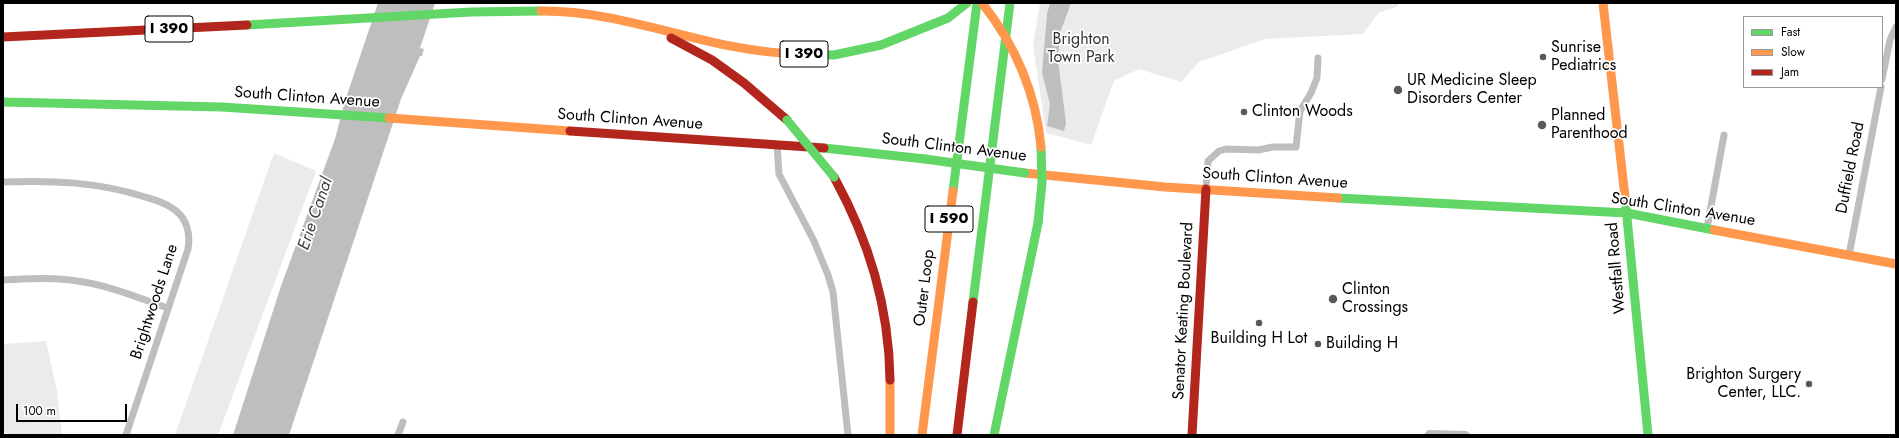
<!DOCTYPE html>
<style>
body{margin:0}
#map{position:relative;width:1899px;height:438px;overflow:hidden;background:#fff;font-family:Jost,sans-serif}
canvas{display:block}
.frame{position:absolute;inset:0;border:4px solid #000;pointer-events:none}
.legend{position:absolute;left:1743px;top:16px;width:140px;height:72px;box-sizing:border-box;background:#fff;border:1px solid #999;margin:0;padding:5px 7px;list-style:none;font-size:12px;color:#000}
.legend li{display:flex;align-items:center;gap:8px;height:20px}
.legend b{width:20px;border:1px solid #999}
.scale{position:absolute;left:16px;top:404px;width:111px;height:18px;box-sizing:border-box;border:2px solid #000;border-top:0;padding-left:5px;font-size:12px;line-height:14px;white-space:nowrap;color:#000;-webkit-text-stroke:3px #fff;paint-order:stroke}
</style>
<div id="map">
<canvas width="1899" height="438"></canvas>
<div class="frame"></div>
<ul class="legend">
<li><b style="height:5px;background:#63d668"></b>Fast</li>
<li><b style="height:5px;background:#ff974d"></b>Slow</li>
<li><b style="height:5px;background:#b3261e"></b>Jam</li>
</ul>
<div class="scale">100 m</div>
</div>
<script>
const c = document.querySelector('canvas').getContext('2d');
c.lineJoin = 'round';
function fillPath(path, color) { c.fillStyle = color; c.fill(path, 'evenodd'); }
function trace(path, color, width, dash) { c.strokeStyle = color; c.lineWidth = width; c.lineCap = dash ? 'butt' : 'round'; c.setLineDash(dash || []); c.stroke(path); }
function write(font, color, halo, rows, align = 'center') {
  c.font = font + ' Jost,sans-serif'; c.lineWidth = 3.5; c.setLineDash([]); c.textBaseline = 'middle'; c.strokeStyle = halo; c.fillStyle = color; for (const [text, x, y, turn = 0] of rows) {
    c.save(); c.translate(x, y); c.rotate((+turn || 0) * Math.PI / 180); c.textAlign = isNaN(turn) ? turn : align; if (halo) c.strokeText(text, 0, 0); c.fillText(text, 0, 0); c.restore();
  }
}
const green = new Path2D(`
 M1040,3H1400L1396,7L1378,13L1363,34L1265,39L1199,62L1181,82L1139,69L1114,81L1091,145L1046,133L1033,45Z
 M274,153L316,171L218,435H175Z
 M46,341L57,391L62,435H3V344Z`);
const water = new Path2D(`
 M378,3H435L420,48L424,49L422,56H420L401,99L289,435H233L281,286L335,139L345,101Z
 M1050,3H1071L1060,33L1058,60L1066,123L1064,131L1047,126L1050,104L1042,73L1047,14Z
 M1428,430L1467,431L1471,435H1423Z`);
const street = new Path2D(`
 M1882,79L1890,40L1896,27
 M777,145L779,174L814,241L828,275L833,292L848,435
 M3,182C52,180 98,182 145,197C158,201 173,205 182,217C189,227 190,237 188,249L126,435
 M1206,189L1208,161L1219,151L1226,149L1258,150L1273,147H1296L1300,111L1311,93L1317,78L1318,58
 M1707,228L1724,135
 M1849,255L1881,87
 M3,280C28,279 52,277 77,281C108,285 139,298 168,308
 M398,435L403,422`);
const fast = new Path2D(`
 M247,25L471,12L541,11
 M800,54L834,55L881,45L948,18L967,3
 M3,102L222,107L389,118
 M824,148L925,159
 M953,191L977,3
 M1625,197L1648,435
 M1338,198L1627,213L1714,230
 M973,302L1010,3
 M994,435L1038,223`);
const slow = new Path2D(`
 M1603,3L1625,197
 M541,11C628,10 711,53 800,54
 M389,118L570,131
 M1025,173L1165,187L1338,198
 M1714,230L1896,264
 M890,380V435
 M922,435L953,191`);
const jam = new Path2D(`
 M3,37L247,25
 M671,38L712,60L744,83L787,120
 M570,131L824,148
 M834,177C869,241 889,306 890,380
 M957,435L973,302
 M1192,435L1206,189`);
const fastBridge = new Path2D(`
 M787,120L834,177
 M925,159L1025,173
 M1038,223L1042,183L1041,147`);
const slowBridge = new Path2D(`
 M982,3C1016,46 1036,92 1041,147`);
const markers = [
 [1543,57,4,"#595959"],
 [1398,90,5,"#595959"],
 [1244,112,4,"#595959"],
 [1542,125,5,"#595959"],
 [1333,299,5,"#595959"],
 [1259,323,4,"#595959"],
 [1318,344,4,"#595959"],
 [1809,384,4,"#595959"]
];
const shields = [
 [169,29,48],
 [804,54,48],
 [949,219,48]
];
const shieldNames = [
 ["I 390",169,29],
 ["I 390",804,54],
 ["I 590",949,219]
];
const parkNames = [
 ["Brighton",1081,40],
 ["Town Park",1081,58]
];
const poiNames = [
 ["Sunrise",1551,48],
 ["Pediatrics",1551,66],
 ["UR Medicine Sleep",1407,81],
 ["Disorders Center",1407,99],
 ["Clinton Woods",1252,112],
 ["Planned",1551,116],
 ["Parenthood",1551,134],
 ["Clinton",1342,290],
 ["Crossings",1342,308],
 ["Building H Lot",1259,339,"center"],
 ["Building H",1326,344],
 ["Brighton Surgery",1801,375,"right"],
 ["Center, LLC.",1801,393,"right"]
];
const streetNames = [
 ["South Clinton Avenue",307,98,4],
 ["South Clinton Avenue",630,120,4],
 ["South Clinton Avenue",954,148,7],
 ["Duffield Road",1851,168,-79],
 ["South Clinton Avenue",1275,179,4],
 ["South Clinton Avenue",1683,210,9],
 ["Westfall Road",1617,268,-95],
 ["Outer Loop",925,288,-83],
 ["Brightwoods Lane",155,302,-72],
 ["Senator Keating Boulevard",1184,311,-87]
];
const waterNames = [
 ["Erie Canal",316,214,-71]
];
fillPath(green, '#ebebeb');
fillPath(water, '#bebebe');
trace(street, '#bebebe', 7);
trace(fast, '#63d668', 9);
trace(slow, '#ff974d', 9);
trace(jam, '#b3261e', 9);
trace(fastBridge, '#63d668', 9);
trace(slowBridge, '#ff974d', 9);
for (const [x, y, r, color] of markers) { const dot = new Path2D(); dot.arc(x, y, r, 0, 2 * Math.PI); c.fillStyle = color; c.fill(dot); trace(dot, '#fff', 1.5); }
for (const [x, y, w] of shields) { const box = new Path2D(); box.roundRect(x - w / 2, y - 13, w, 26, 3); c.fillStyle = '#fff'; c.fill(box); trace(box, '#000', 1); }
write('bold 15px', '#000', null, shieldNames);
write('16px', '#323232', '#fff', parkNames);
write('16px', '#000', '#fff', poiNames, 'left');
write('16px', '#000', '#fff', streetNames);
write('italic 17px', '#434343', '#fff', waterNames);
</script>
